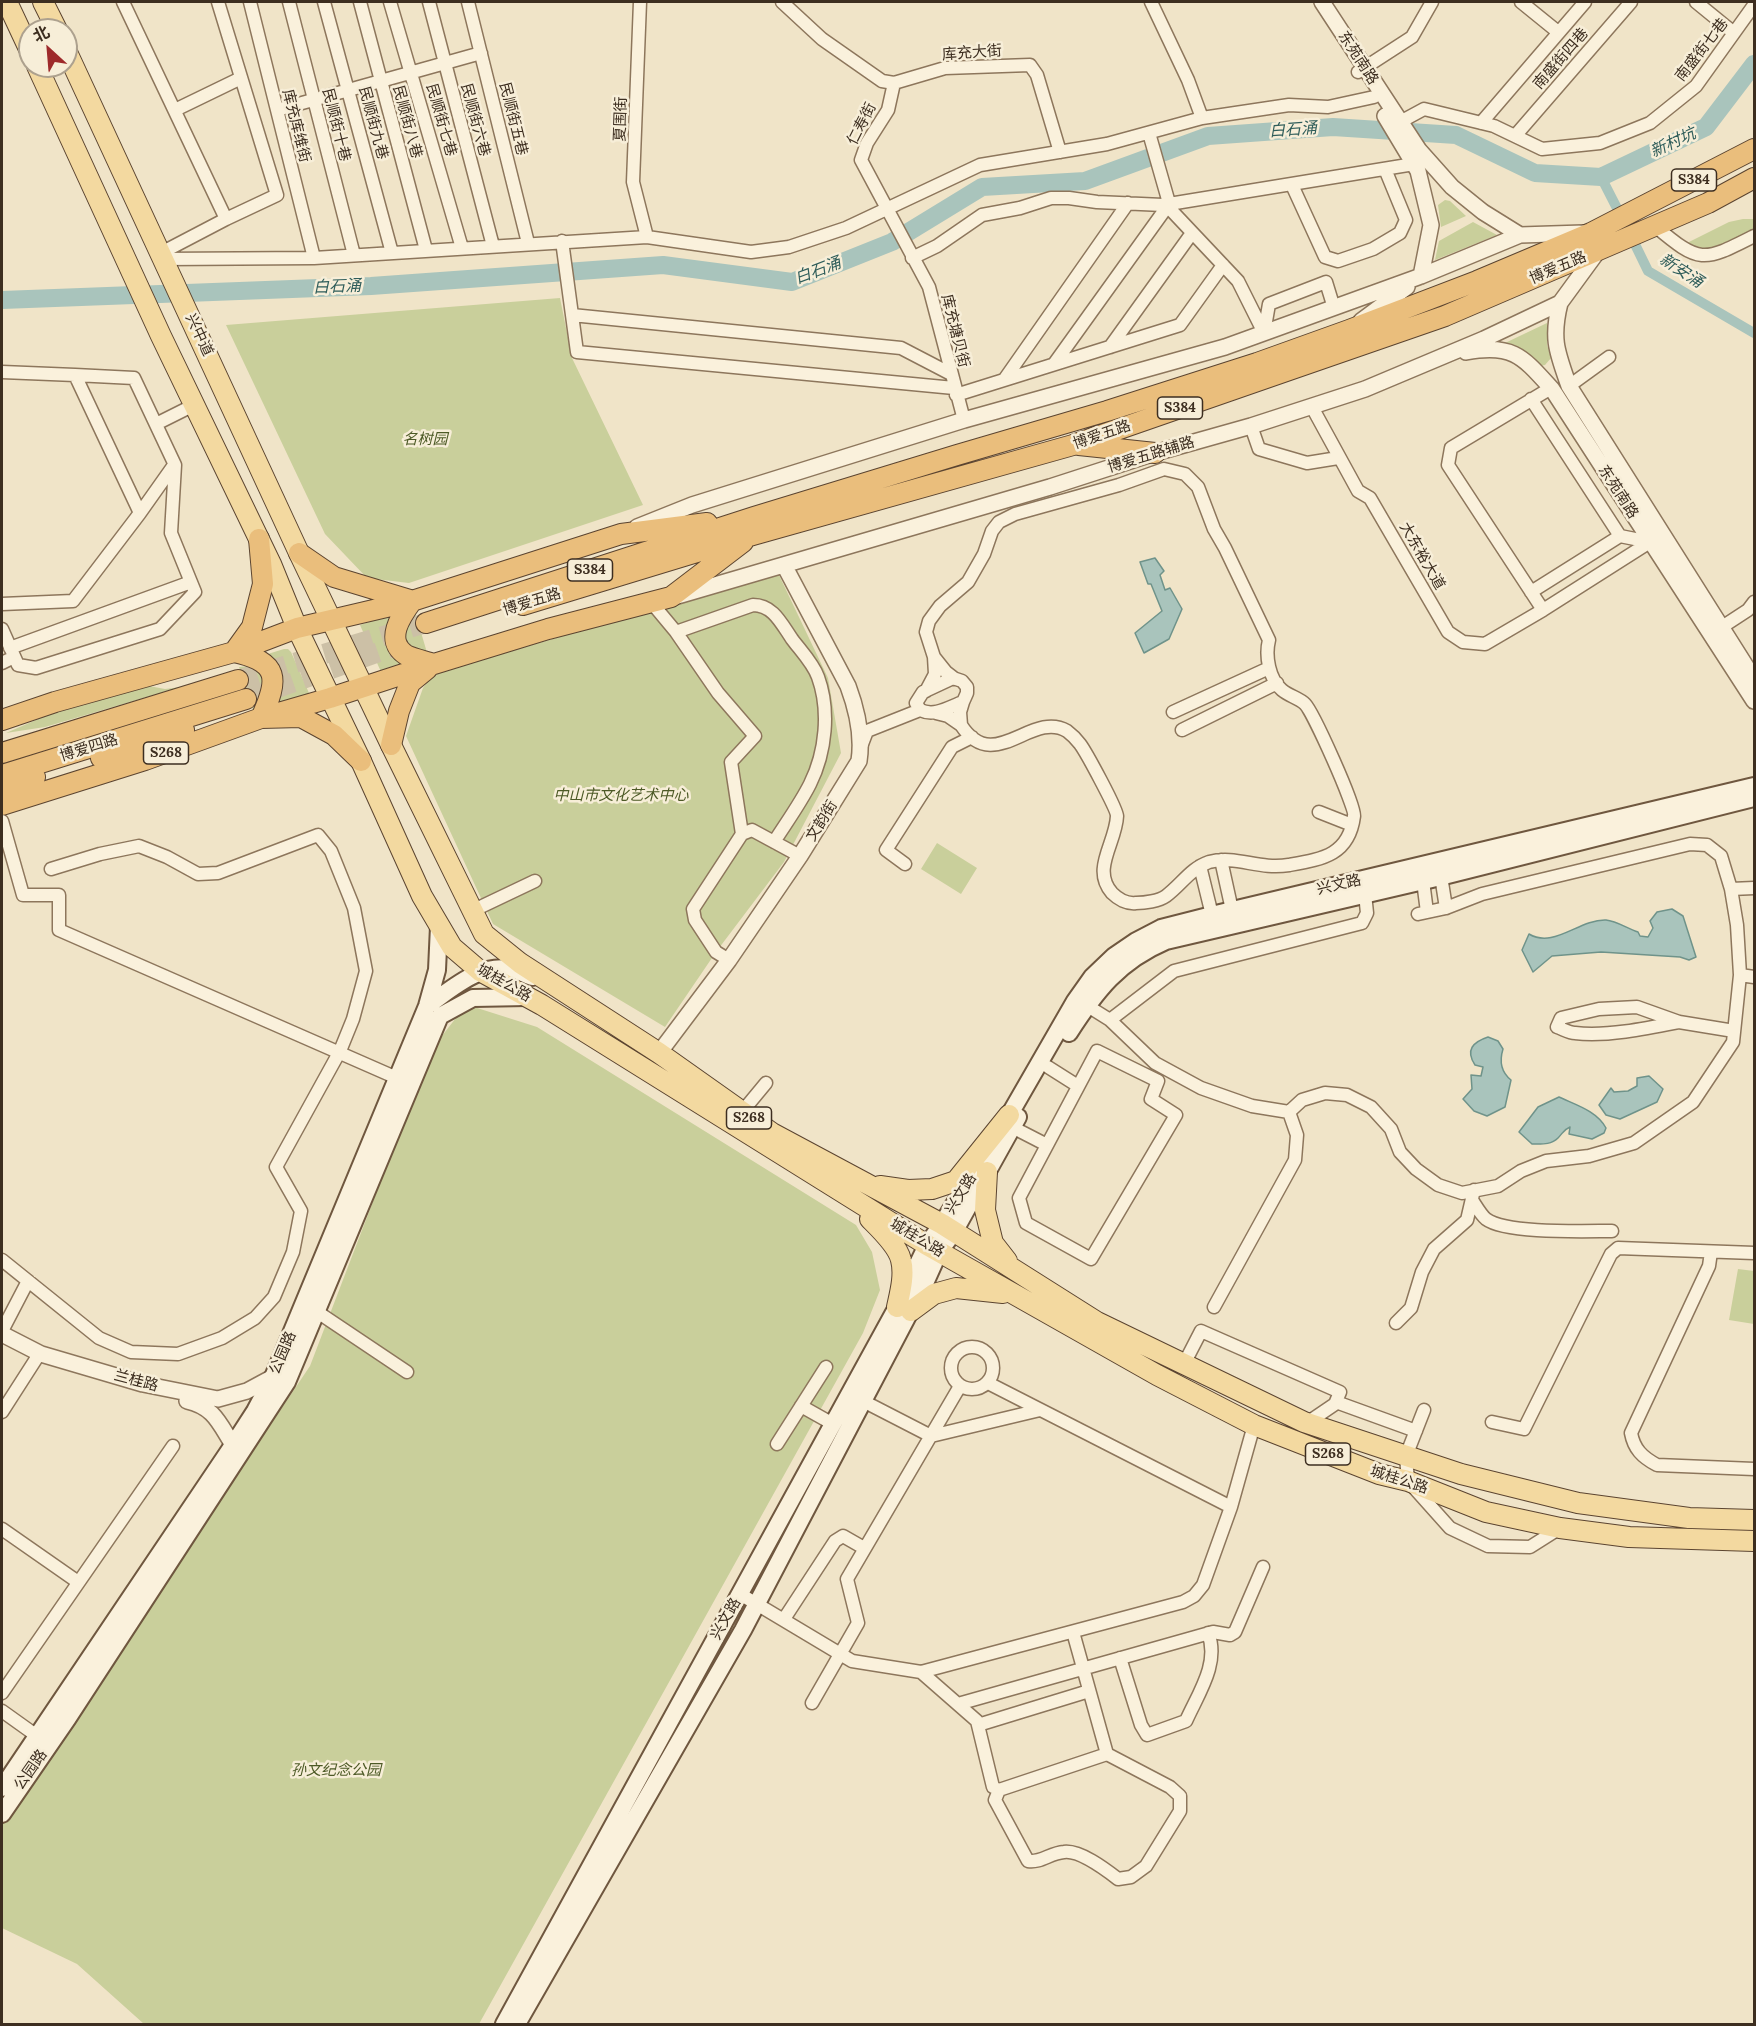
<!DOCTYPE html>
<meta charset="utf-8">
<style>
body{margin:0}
#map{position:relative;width:1756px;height:2026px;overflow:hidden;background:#f0e4c8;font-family:Lora,"Noto Sans SC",serif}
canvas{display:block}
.frame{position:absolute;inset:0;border:3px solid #3d2e20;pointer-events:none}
.north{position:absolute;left:18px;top:18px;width:60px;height:60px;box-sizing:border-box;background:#f7eed8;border:2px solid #ada18e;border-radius:50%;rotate:334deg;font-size:16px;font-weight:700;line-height:24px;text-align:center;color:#3d2e20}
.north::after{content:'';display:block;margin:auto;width:21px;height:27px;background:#9e2a2b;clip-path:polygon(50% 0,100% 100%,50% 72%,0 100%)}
</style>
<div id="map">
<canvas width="1756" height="2026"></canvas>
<div class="frame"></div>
<div class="north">北</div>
</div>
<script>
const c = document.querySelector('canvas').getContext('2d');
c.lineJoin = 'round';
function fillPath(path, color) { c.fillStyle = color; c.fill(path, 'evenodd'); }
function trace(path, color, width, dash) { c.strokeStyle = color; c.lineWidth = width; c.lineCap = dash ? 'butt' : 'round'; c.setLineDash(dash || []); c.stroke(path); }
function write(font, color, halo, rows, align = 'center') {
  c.font = font + ' Lora,"Noto Sans SC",serif'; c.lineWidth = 5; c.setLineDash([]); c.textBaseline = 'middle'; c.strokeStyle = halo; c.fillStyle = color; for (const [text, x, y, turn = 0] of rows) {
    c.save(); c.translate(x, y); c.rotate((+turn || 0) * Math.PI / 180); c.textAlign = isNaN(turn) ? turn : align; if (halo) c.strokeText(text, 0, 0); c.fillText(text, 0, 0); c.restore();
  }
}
const green = new Path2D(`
 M1445,200L1450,201L1466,216L1441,227L1438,205Z
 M1743,219H1754V232L1708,252L1687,243L1729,222Z
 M1473,222L1497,235L1435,260L1439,241Z
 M560,298L572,358L643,505L409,583L367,578L325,534L226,325Z
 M1547,323V345L1551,358L1545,365L1540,366L1505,343Z
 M778,573L828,678L841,753L784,862L716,952L665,1027L493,924L406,736L423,688L433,674Z
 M415,612L428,656L406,648L401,625Z
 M395,613L410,663L382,674L360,625Z
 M284,649H288L291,652L309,693L307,697L277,707L258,657Z
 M248,666L260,672L266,681L257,709L253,710L239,667Z
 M149,686L165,689L181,687L45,727L6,733L59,710Z
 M937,843L977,868L961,894L921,869Z
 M474,1007L537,1027L856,1225L872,1252L880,1290L863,1333L479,2024H144L77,1964L2,1928V1824L310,1366L431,1050L459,1014Z
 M1738,1269L1754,1271V1324L1729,1320Z`);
const water = new Path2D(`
 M1155,558L1164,571L1160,575L1165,590L1170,588L1182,609L1169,639L1144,653L1135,633L1162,611L1151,584H1148L1140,562Z
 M1672,909L1683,916L1696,957L1689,960L1680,957L1601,952L1552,956L1533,972L1522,950L1529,934C1554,949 1579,919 1606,920C1617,921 1628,929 1638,932L1640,936L1648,937L1653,928L1650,921L1657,912Z
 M1488,1037L1498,1041L1503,1049C1499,1062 1501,1072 1511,1080L1505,1107L1487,1116L1474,1111L1463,1099L1472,1089L1471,1075L1481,1076L1483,1067L1475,1065C1465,1050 1473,1042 1488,1037Z
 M1649,1076L1663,1089L1657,1102L1620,1119L1606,1115L1599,1105L1611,1088L1614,1092L1628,1091L1637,1086V1078Z
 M1559,1097C1576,1105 1597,1111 1606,1128L1604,1133L1592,1139L1569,1134L1570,1127C1563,1130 1563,1133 1558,1138C1551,1145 1542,1144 1532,1144L1519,1132L1538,1107Z`);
const canal = new Path2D(`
 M1601,177L1623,220
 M1630,234L1648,271L1754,333`);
const river = new Path2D(`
 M2,300L371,286L663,265L792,282L892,242L982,187L1085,181L1208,136L1333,127L1456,135L1535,173L1601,177L1706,127L1754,64`);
const trunkTunnel = new Path2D(`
 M238,680L426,623
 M246,699L413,640`);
const minor = new Path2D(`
 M123,2L226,219L161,253
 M218,2L277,195L226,219
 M250,2L314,258
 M289,2L354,255
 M324,2L392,253
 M360,2L426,250
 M390,2L462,248
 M429,2L493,246
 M468,2L528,243
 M640,2L633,182L647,237
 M782,2L822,39L882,81L894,83L945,68L1030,65L1037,75L1060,152
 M1151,2L1188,80L1202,118
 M1521,2L1558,32
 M1696,2L1734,33
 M1358,72L1412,37L1432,2
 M894,83L888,110L867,143L861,160L929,287L964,420
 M175,110L241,78
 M277,110L481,53
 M1400,122L1424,109L1494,126L1542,149L1600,143L1650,123L1696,86L1754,5
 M1481,123L1585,2
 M1149,133L1171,210L1238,281L1264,333
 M1515,136L1631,2
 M1292,185L1325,257L1338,261L1373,249L1400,233L1406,220L1385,169
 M1655,226C1700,264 1703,262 1754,236
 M562,241L577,352L954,388
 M912,258L937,246L982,215L1020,208L1051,198H1069L1097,202L1163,205L1414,164
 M163,259L314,258L647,237L751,252L789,247L846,228L980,165L1107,144L1202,118L1289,105L1328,107L1374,97
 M572,315L901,348L951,374
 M1264,333L1269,304L1326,282L1334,308
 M1110,347L1192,233
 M1054,364L1169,204
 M2,372L75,375L140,513L73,601L2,604
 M1004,380L1128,203
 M1569,386L1609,357
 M1551,388L1451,448L1448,465L1543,610L1650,542
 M956,395L1180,325L1223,265
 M1531,399L1620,536L1650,542
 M1312,407L1358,491L1370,498L1448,632L1463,642L1485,644L1543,610
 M156,424L194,405
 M1251,426L1259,449L1307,463L1338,458
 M140,513L174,465
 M1531,592L1620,536
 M651,602L676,632L718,693L755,736L731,762L742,834
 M1722,627L1748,610L1754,602
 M2,629L18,665L36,668L160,629L195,592L171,533L175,465L134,378L75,375
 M676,632L753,605C773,605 781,623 792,639C800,650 813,663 818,677C830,710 826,752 810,784C800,804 786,823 774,842
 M10,648L191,582
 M934,657L926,632L929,621L940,606L968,582L984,554L992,531L999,522L1015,514L1119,485L1164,469L1185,474L1198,487L1214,529L1225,548L1269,640C1265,656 1269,679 1282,690C1289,696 1299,698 1305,704C1313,712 1356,807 1354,816C1349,855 1323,859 1289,865C1258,870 1237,855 1209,862C1191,868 1181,885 1166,896C1159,901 1145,903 1136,903C1127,904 1118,899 1112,893C1091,869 1116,843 1117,816C1117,809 1086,752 1080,744C1077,740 1071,734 1067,731C1031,710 994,776 961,725
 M2,663L14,657
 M926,691L935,674L934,657L946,672L955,679
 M1173,712L1269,668
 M936,713L948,716L961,725L960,712L963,702
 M1182,730L1277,683
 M862,744L867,731L920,710C935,717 949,707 963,702L967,693V687L962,681L953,678L923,692L916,703L920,710
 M1319,812L1352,825
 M2,821L23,895H59V930L397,1078
 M1221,860L1232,910
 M905,864L886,850L952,747L972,737
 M1200,866L1212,915
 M1441,876L1446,908
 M1423,881L1427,912
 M1731,889L1754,888
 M472,911L535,881
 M1418,914L1446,908L1482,894L1690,844L1707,845L1721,856L1731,889L1737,925L1740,975
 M729,960L716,952L695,920L693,909L742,834L752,830L800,856
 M1086,1005L1110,1020L1174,971L1362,923L1367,913L1365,894
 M1110,1020L1155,1063L1201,1088L1252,1106L1289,1112L1297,1135L1295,1160L1214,1307
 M1679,1022C1649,1028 1606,1037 1575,1033C1569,1033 1563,1029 1557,1027L1561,1018L1599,1009L1637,1007L1679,1022L1734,1031
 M1097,1051L1158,1081L1151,1099L1176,1115L1091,1259L1026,1223L1019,1198Z
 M1048,1067L1078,1086
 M742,1112L766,1083
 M1289,1112L1302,1100L1325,1093L1347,1095L1371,1107L1391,1129L1400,1152L1416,1169L1438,1185L1462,1193L1498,1186L1521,1171L1546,1161L1589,1156L1634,1143L1693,1102L1733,1042L1740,975L1754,977
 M1012,1127L1047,1145
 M1472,1200C1476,1206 1481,1215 1486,1219C1506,1234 1585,1231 1612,1231
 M1711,1252L1709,1266L1631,1433C1634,1449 1642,1457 1657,1465L1754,1469
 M2,1260L99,1338L131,1352L178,1354L222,1338L255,1318L274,1297L293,1252L301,1211L276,1167L340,1051L353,1019L366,971L354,908L331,851L318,835L218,873L198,874L167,857L139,846L100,854L51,869
 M310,1307L407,1372
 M1396,1323L1411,1308L1422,1272L1434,1249L1467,1220L1474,1190
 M2,1331L28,1281
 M951 1368a21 21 0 1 1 42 0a21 21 0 1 1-42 0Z
 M1184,1364L1201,1331L1340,1392L1335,1404L1307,1423
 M988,1383L1231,1507
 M863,1401L931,1436L1040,1410
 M1336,1402L1416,1431
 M801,1406L833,1424
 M1424,1410L1406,1456L1408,1481L1450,1528L1488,1546L1530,1547L1560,1528
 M2,1412L36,1359
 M1492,1422L1524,1429L1611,1254L1618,1248L1754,1253
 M777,1444L826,1367
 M2,1529L78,1582
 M740,1594L852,1661L921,1672L1183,1602L1194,1596L1203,1585L1231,1507L1254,1425
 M784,1619L835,1541L843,1536L864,1548
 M1120,1658L1141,1725L1147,1735L1186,1721C1198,1694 1220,1663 1208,1633
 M921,1672L977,1721L993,1787L999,1790L1107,1754L1073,1632
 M2,1693L173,1446
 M812,1703L858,1623L847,1579L960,1386
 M958,1704L1213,1632L1230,1635L1235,1632L1263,1567
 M2,1711L37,1736
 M978,1725L1089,1691
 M999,1790L995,1800L1028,1861C1041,1863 1050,1853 1064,1852C1080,1850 1105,1869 1118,1879L1131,1877L1146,1866L1180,1811V1796L1170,1787L1107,1754`);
const tertiary = new Path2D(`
 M1322,2L1419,150L1452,187L1483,212L1520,235
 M1385,116L1418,171L1431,225L1421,276
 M1560,303C1551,339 1557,352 1569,386L1754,679
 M1361,321L1407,287
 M1466,352C1513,343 1523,357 1552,389L1754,701
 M637,527L692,505L964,420L1225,347L1421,276L1520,235L1583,233
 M674,597L1050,487L1155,453L1251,426L1365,389L1484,339L1560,303L1598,251
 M659,1053L729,960L800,856L859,761C863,735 857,710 848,686L784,565
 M2,1334L41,1354L143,1384L218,1399L247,1391L273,1377
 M187,1401C214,1407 219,1423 233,1445`);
const secondary = new Path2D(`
 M427,1006C452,989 481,961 514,970C520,971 526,975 532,977
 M1069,1033C1096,991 1119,961 1166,941L1432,879L1754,798
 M1003,1126L1075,1001L1092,977L1114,956L1136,941L1161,928L1216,914L1754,786
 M2,1788L233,1445L255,1411L273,1377L427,1006L437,970L439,926
 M2,1814L68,1718L287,1382L440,1016L473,998L527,997
 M504,2024L897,1307L927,1245L942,1224L981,1161
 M517,2024L743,1630L926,1281L939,1252L954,1232L1018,1117`);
const primary = new Path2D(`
 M7,2L30,51
 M43,2L57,30
 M66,50L299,553L391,745L484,934L520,963L659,1053L772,1133L942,1224L1097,1322L1304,1422L1461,1474L1578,1503L1689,1518L1754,1520
 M37,66L161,336L271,564L297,628L361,761L422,896L452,947L480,971L542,1005L927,1245L1157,1375L1254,1425L1379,1474L1408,1481L1486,1512L1560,1528L1629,1537L1754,1541
 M987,1172L985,1210L993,1243L1007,1261
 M880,1186L908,1190L932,1189L956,1181L1009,1115
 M870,1219C880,1229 898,1246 901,1260C905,1275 900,1293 897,1307
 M911,1311L934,1294L956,1288L1003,1293`);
const trunk = new Path2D(`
 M1079,445L1155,453
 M259,539L263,584L252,627L234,652C280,662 279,679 261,718L301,717L334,735L361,761
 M299,553L334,577L410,600
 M412,601C401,616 384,640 406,655C414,659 425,661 434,664
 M523,605L753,535L1073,445L1289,370L1445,316L1708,203L1754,178
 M426,623L754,517L957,455L1107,411L1257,363L1349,330L1477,281L1591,233L1754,149
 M2,720L55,702L234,652L297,628L412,601L621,534L707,523
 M391,745L399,711L410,683L427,669
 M2,753L238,680
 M101,758L152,743L184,730
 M2,775L246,699
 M2,790L35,777
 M2,805L145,760L261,718L330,698L434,664L548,629L671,597L743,542`);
const shields = [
 [1694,180,45],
 [1180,408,45],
 [590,570,45],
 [166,753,45],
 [749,1118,45],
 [1328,1454,45]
];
const shieldNames = [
 ["S384",1694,180],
 ["S384",1180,408],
 ["S384",590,570],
 ["S268",166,753],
 ["S268",749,1118],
 ["S268",1328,1454]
];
const streetNames = [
 ["南盛街七巷",1702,50,-52],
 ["库充大街",972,53,-4],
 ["东苑南路",1358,58,57],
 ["南盛街四巷",1561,59,-49],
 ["民顺街五巷",513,119,76],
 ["夏围街",621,119,-88],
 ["民顺街七巷",441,120,74],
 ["民顺街六巷",475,120,75],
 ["民顺街八巷",407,122,75],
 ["民顺街九巷",373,123,75],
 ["仁寿街",862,124,-63],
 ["民顺街十巷",336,125,76],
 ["库充库维街",296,126,76],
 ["博爱五路",1558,268,-23],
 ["库充塘贝街",955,331,76],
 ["兴中道",199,335,65],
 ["博爱五路",1102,435,-19],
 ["博爱五路辅路",1151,455,-17],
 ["东苑南路",1618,492,57],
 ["大东裕大道",1422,556,60],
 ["博爱五路",532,602,-17],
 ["博爱四路",89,748,-17],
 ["文韵街",822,821,-58],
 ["兴文路",1339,885,-13],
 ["城桂公路",504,983,30],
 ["兴文路",961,1194,-58],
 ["城桂公路",917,1238,31],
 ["公园路",283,1353,-67],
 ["兰桂路",136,1381,15],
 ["城桂公路",1399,1480,18],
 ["兴文路",726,1619,-61],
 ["公园路",31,1770,-55]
];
const parkNames = [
 ["名树园",425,440],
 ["中山市文化艺术中心",621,796],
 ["孙文纪念公园",336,1771]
];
const waterNames = [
 ["白石涌",1293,130,-4],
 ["新村坑",1673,143,-25],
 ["白石涌",818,271,-21],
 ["新安涌",1681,271,33],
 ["白石涌",337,287,-2]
];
fillPath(green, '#c9cf9b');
fillPath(water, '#a9c4bc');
trace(water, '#6f938a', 1.5);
trace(canal, '#a9c4bc', 10);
trace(river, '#a9c4bc', 18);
trace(trunkTunnel, '#ccc0a6', 20, [20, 10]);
trace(minor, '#8d765c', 15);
trace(tertiary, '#8d765c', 18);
trace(secondary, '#6f573f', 20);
trace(primary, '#5b4430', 22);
trace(trunk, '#5b4430', 22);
trace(minor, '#faf1dc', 12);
trace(tertiary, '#faf1dc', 15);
trace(secondary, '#faf1dc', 16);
trace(primary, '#f3d9a0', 20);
trace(trunk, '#eabe7c', 20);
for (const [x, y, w] of shields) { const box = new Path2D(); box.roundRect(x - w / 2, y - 11, w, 22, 4.5); c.fillStyle = '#f7eed8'; c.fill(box); trace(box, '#3d2e20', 1.5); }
write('bold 14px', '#3d2e20', null, shieldNames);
write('15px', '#3d2e20', '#f7eed8', streetNames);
write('italic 15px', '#4d5a26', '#f7eed8', parkNames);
write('italic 16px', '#2f5d5a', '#f7eed8', waterNames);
</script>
